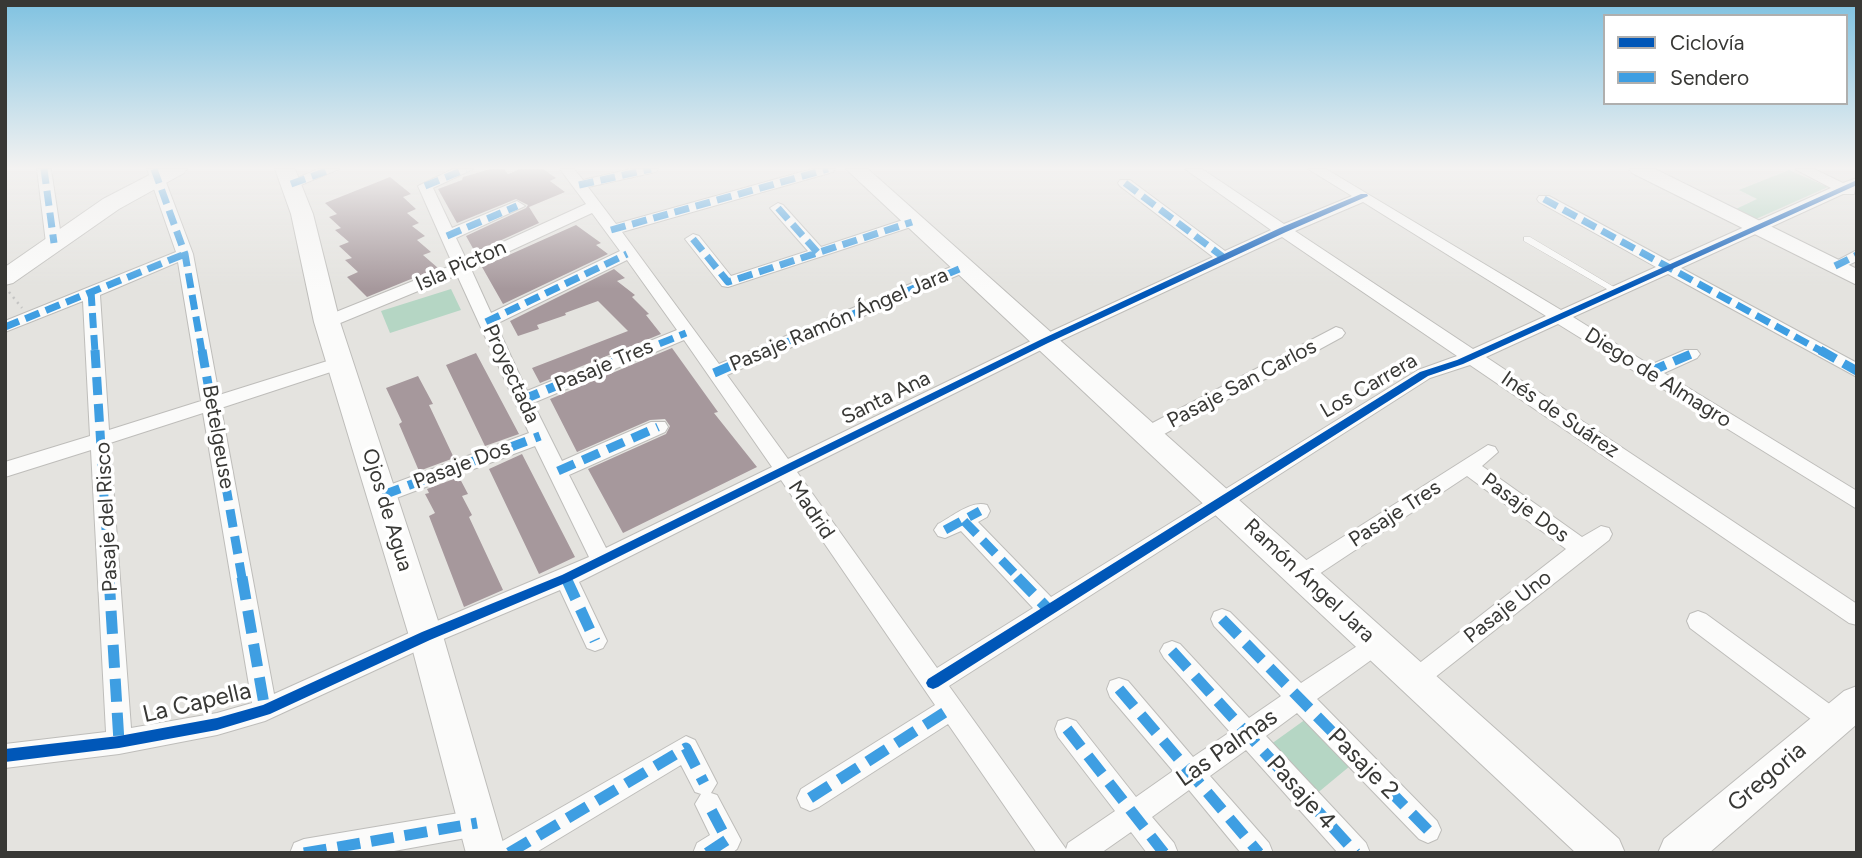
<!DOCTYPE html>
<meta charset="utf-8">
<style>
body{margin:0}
#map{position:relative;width:1862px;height:858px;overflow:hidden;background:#e4e3df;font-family:Figtree,sans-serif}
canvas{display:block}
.frame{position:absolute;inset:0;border:7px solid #383835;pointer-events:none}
.legend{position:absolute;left:1603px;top:14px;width:245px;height:91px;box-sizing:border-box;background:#fff;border:2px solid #afafae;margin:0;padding:9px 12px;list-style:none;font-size:21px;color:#383835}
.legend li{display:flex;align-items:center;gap:14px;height:35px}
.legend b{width:35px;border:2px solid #afafae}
</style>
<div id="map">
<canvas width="1862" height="858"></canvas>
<div class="frame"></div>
<ul class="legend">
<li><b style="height:9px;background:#0057b8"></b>Ciclovía</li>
<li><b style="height:9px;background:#3e9ee2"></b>Sendero</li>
</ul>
</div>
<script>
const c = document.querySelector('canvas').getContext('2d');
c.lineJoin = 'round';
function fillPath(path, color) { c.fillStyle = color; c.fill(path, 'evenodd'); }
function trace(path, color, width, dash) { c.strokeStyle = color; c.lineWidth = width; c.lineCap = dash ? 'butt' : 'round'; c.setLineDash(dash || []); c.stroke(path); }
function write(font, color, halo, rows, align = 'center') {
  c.font = font + ' Figtree,sans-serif'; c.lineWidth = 7; c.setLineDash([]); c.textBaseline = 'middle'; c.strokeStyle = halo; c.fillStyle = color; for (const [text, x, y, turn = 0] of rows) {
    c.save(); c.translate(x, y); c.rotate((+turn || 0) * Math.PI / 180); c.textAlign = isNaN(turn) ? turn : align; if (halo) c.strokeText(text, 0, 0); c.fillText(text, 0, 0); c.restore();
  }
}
const green = new Path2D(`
 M1789,170L1828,187L1756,219L1736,209L1757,199L1739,190Z
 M451,289L461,310L390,333L381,311Z
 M1306,719L1350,766L1315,795L1267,747Z`);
const building = new Path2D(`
 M490,169H504L508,174L520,169H543L556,178L550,181L565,192L529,207L539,223L475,252L466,236L526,208L528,205L516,199L457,223L438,189L462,180L463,177Z
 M390,177L411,194L403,197L416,209L407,213L419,223L412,226L425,236L417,240L431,252L423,255L438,268L367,297L347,277L358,272L345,260L352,258L339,246L349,242L335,230L341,228L329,217L337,214L325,203Z
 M576,225L601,243L596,245L608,254L503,304L482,267Z
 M614,269L625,278L617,281L635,295L632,297L649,314L646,315L661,334L540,383L532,368L628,331L598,301L565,313L566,315L537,325L539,329L518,336L510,321Z
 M672,348L718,412L714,413L757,467L623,533L588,469L666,434L670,426L665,419L650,420L577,452L550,399Z
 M476,353L519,434L485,446L446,365Z
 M418,376L433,404L429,405L454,458L419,471L399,424L402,422L386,388Z
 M522,454L575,557L539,574L489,469Z
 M459,477L468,494L462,496L472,515L469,517L503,590L464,607L429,516L435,513L425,494L429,493L427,489Z`);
const path = new Path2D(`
 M9,292L22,308`);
const lane = new Path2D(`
 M1524,237H1530L1619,290L1615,293L1612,292L1524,241Z`);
const street = new Path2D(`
 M37,169H51L62,243L60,246L54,248L46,243Z
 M147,169H161L193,254L219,395L340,357L349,363L346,367L221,408L274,694L418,629L589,557L535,446L383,503L376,500L373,495L376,490L529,433L457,275L333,326H321L318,322L321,318L453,265L418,186L453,169H473L433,188L452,228L512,203L517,201L525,206L456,238L466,259L586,204L560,169H574L583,180L631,169H658L656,172L588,187L616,224L812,169H835L833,172L622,232L719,364L958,264H970L972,267L970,270L727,375L788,459L1039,337L1213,257L1120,186L1118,183L1120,180H1130L1225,251L1271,230L1185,169H1202L1284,224L1352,196L1308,169H1326L1561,310L1656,267L1539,202L1537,199L1539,196H1549L1669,261L1831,188L1795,169H1814L1843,183L1857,178L1854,194H1843L1681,268L1857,363V377L1668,274L1573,317L1650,365L1685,350H1697L1700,354L1697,358L1664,373L1857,491V509L1558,324L1486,357L1857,604V625L1849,623L1470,365L1430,378L949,686L1066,849L1068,843L1115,811L1058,737L1055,729L1058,721L1067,718L1076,721L1136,797L1173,771L1110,697L1107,689L1110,681L1119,678L1128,681L1193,757L1230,732L1164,658L1160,651L1164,644L1172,641L1180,644L1249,718L1281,696L1214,626L1211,619L1214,612L1222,609L1230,612L1301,683L1377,633L1385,636L1389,643L1385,650L1317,699L1437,821L1441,830L1437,839L1428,843L1419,839L1297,713L1266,736L1366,843L1370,853H1338L1246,750L1210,776L1269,843L1273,853H1241L1189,790L1152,817L1174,843L1178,853H1147L1131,832L1101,853H1037L948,724L819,807L810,811L801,807L797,798L801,789L935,705L781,480L579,582L607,641L603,648L595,651L587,648L560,590L434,643L265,721L217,735L119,754L5,768V744L106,732L91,450L5,477V462L90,436L83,301L5,332V321L176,252ZM1363,202L1546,316L1473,349L1295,231ZM592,213L620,251L491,313L471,269ZM1282,237L1457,356L1418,370L1051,597L978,522L987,517L990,511L987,505C971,500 952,517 938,524L934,530L938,536L945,538L961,531L1033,608L937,668L797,472L1051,345ZM627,260L677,330L527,391L496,324ZM178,262L201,401L109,430L100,295ZM684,340L772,467L606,548L569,475L665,432L668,427L665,422H651L562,461L533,403ZM203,413L252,703L217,713L131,728L110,443Z
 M318,169H339L296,187L291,188L284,184Z
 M778,203L783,205L821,247L912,217L920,222L917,225L728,287L722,286L685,239L693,234L699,236L731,276L808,251L770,208Z
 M1857,250V261L1835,271L1827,266Z
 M1336,327L1342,329L1345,333L1342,337L1155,439H1141L1138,434L1141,429Z
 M1488,445L1495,447L1498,452L1482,466L1582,537L1601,526L1609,528L1612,534L1609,540L1424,686L1416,690L1408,686L1404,679L1408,672L1566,549L1467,476L1310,580L1302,583L1294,580L1291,574L1294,568Z
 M1698,611L1706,614L1842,713L1845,721L1842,729L1833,732L1824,729L1690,628L1687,621L1690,614Z
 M686,736L695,740L717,783L711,793L717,795L741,840L737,849L732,853H693L697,843L710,835L695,804L701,794L695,792L681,765L535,853H495L499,843Z
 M477,810L486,814L490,823L486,832L477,836L383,853H290L294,843L304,839Z`);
const secondary = new Path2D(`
 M161,169H187L184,173L119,209L13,283L5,285V267L103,199Z
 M275,169H295L313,214L340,322L443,636L506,853H466L409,636L314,322L291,214Z
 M846,169H868L1619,839L1625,853H1576Z
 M1629,169H1655L1857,269V285L1632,173Z
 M1857,686V724L1709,853H1658L1664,839L1844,691Z`);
const quietFar2 = new Path2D(`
 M44,169L54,243
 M154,169L185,254L202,352
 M1125,183L1223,257
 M291,184L332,169
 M579,185L651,169
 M425,186L466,169
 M1544,199L1823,352
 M778,208L818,253
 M611,230L828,169
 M447,236L517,206
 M693,239L728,282L912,222
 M1835,266L1857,255
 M91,291L95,352
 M486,322L627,254
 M5,327L185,254
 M639,352L686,333
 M763,352L964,267`);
const quietFar1 = new Path2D(`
 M95,350L109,578
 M202,350L242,578
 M1820,350L1857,371
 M1649,372L1691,354
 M714,373L767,350
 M522,400L643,350
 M558,471L658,427
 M383,495L540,436
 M964,521L1019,578
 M945,530L980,511`);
const quiet = new Path2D(`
 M109,577L119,742
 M242,577L265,710
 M1017,577L1050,611
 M566,578L595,641
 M1222,619L1428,830
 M1172,651L1356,853
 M1119,689L1259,853
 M1067,729L1164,853
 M810,798L950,709
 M304,853L477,823
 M509,853L686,748L704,783
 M707,853L727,840L708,804`);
const cycleway = new Path2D(`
 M1857,180V185L1463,364L1428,376L938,687L933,689L928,687L926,683L928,679L1420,372L1457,360Z
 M1361,194H1367L1368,196L1286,232L1048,343L570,581L430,640L270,714L217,730L119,748L5,762V749L119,736L217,718L263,705L422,632L562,575L1042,339L1280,228Z`);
const streetNames = [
 ["Isla Picton",461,266,-24],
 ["Pasaje Ramón Ángel Jara",839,320,-23],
 ["Pasaje Tres",604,366,-23],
 ["Proyectada",511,374,65],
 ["Diego de Almagro",1658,378,32],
 ["Pasaje San Carlos",1242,384,-28],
 ["Los Carrera",1369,386,-30],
 ["Santa Ana",886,398,-26],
 ["Inés de Suárez",1560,415,34],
 ["Betelgeuse",218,437,80],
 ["Pasaje Dos",462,465,-21],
 ["Pasaje Dos",1525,508,36],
 ["Ojos de Agua",387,510,73],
 ["Madrid",811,510,56],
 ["Pasaje Tres",1395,514,-33],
 ["Pasaje del Risco",107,517,-93],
 ["Ramón Ángel Jara",1309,581,43],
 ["Pasaje Uno",1508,607,-38]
];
const nearStreetnames = [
 ["La Capella",197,703,-13],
 ["Las Palmas",1227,748,-35],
 ["Pasaje 2",1363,764,45],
 ["Gregoria",1767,777,-40],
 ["Pasaje 4",1301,793,48]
];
fillPath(green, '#b5d6c4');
fillPath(building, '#a6989c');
trace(lane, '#bebdba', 1);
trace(street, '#bebdba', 2);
trace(secondary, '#bebdba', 2);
trace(path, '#c4c4c3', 2.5, [2, 4.5]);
fillPath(lane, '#fbfbfa');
fillPath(street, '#fbfbfa');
fillPath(secondary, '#fbfbfa');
trace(quietFar2, '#3e9ee2', 7, [15, 7]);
trace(quietFar1, '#3e9ee2', 9, [18, 9]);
trace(quiet, '#3e9ee2', 11, [23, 11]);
fillPath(cycleway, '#0057b8');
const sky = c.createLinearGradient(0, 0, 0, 289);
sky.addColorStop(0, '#7fc2e1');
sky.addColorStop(0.58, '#f3f2f1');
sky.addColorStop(1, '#f3f2f100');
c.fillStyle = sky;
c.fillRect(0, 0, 1862, 289);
write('21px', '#383835', '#fff', streetNames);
write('24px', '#383835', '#fff', nearStreetnames);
</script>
